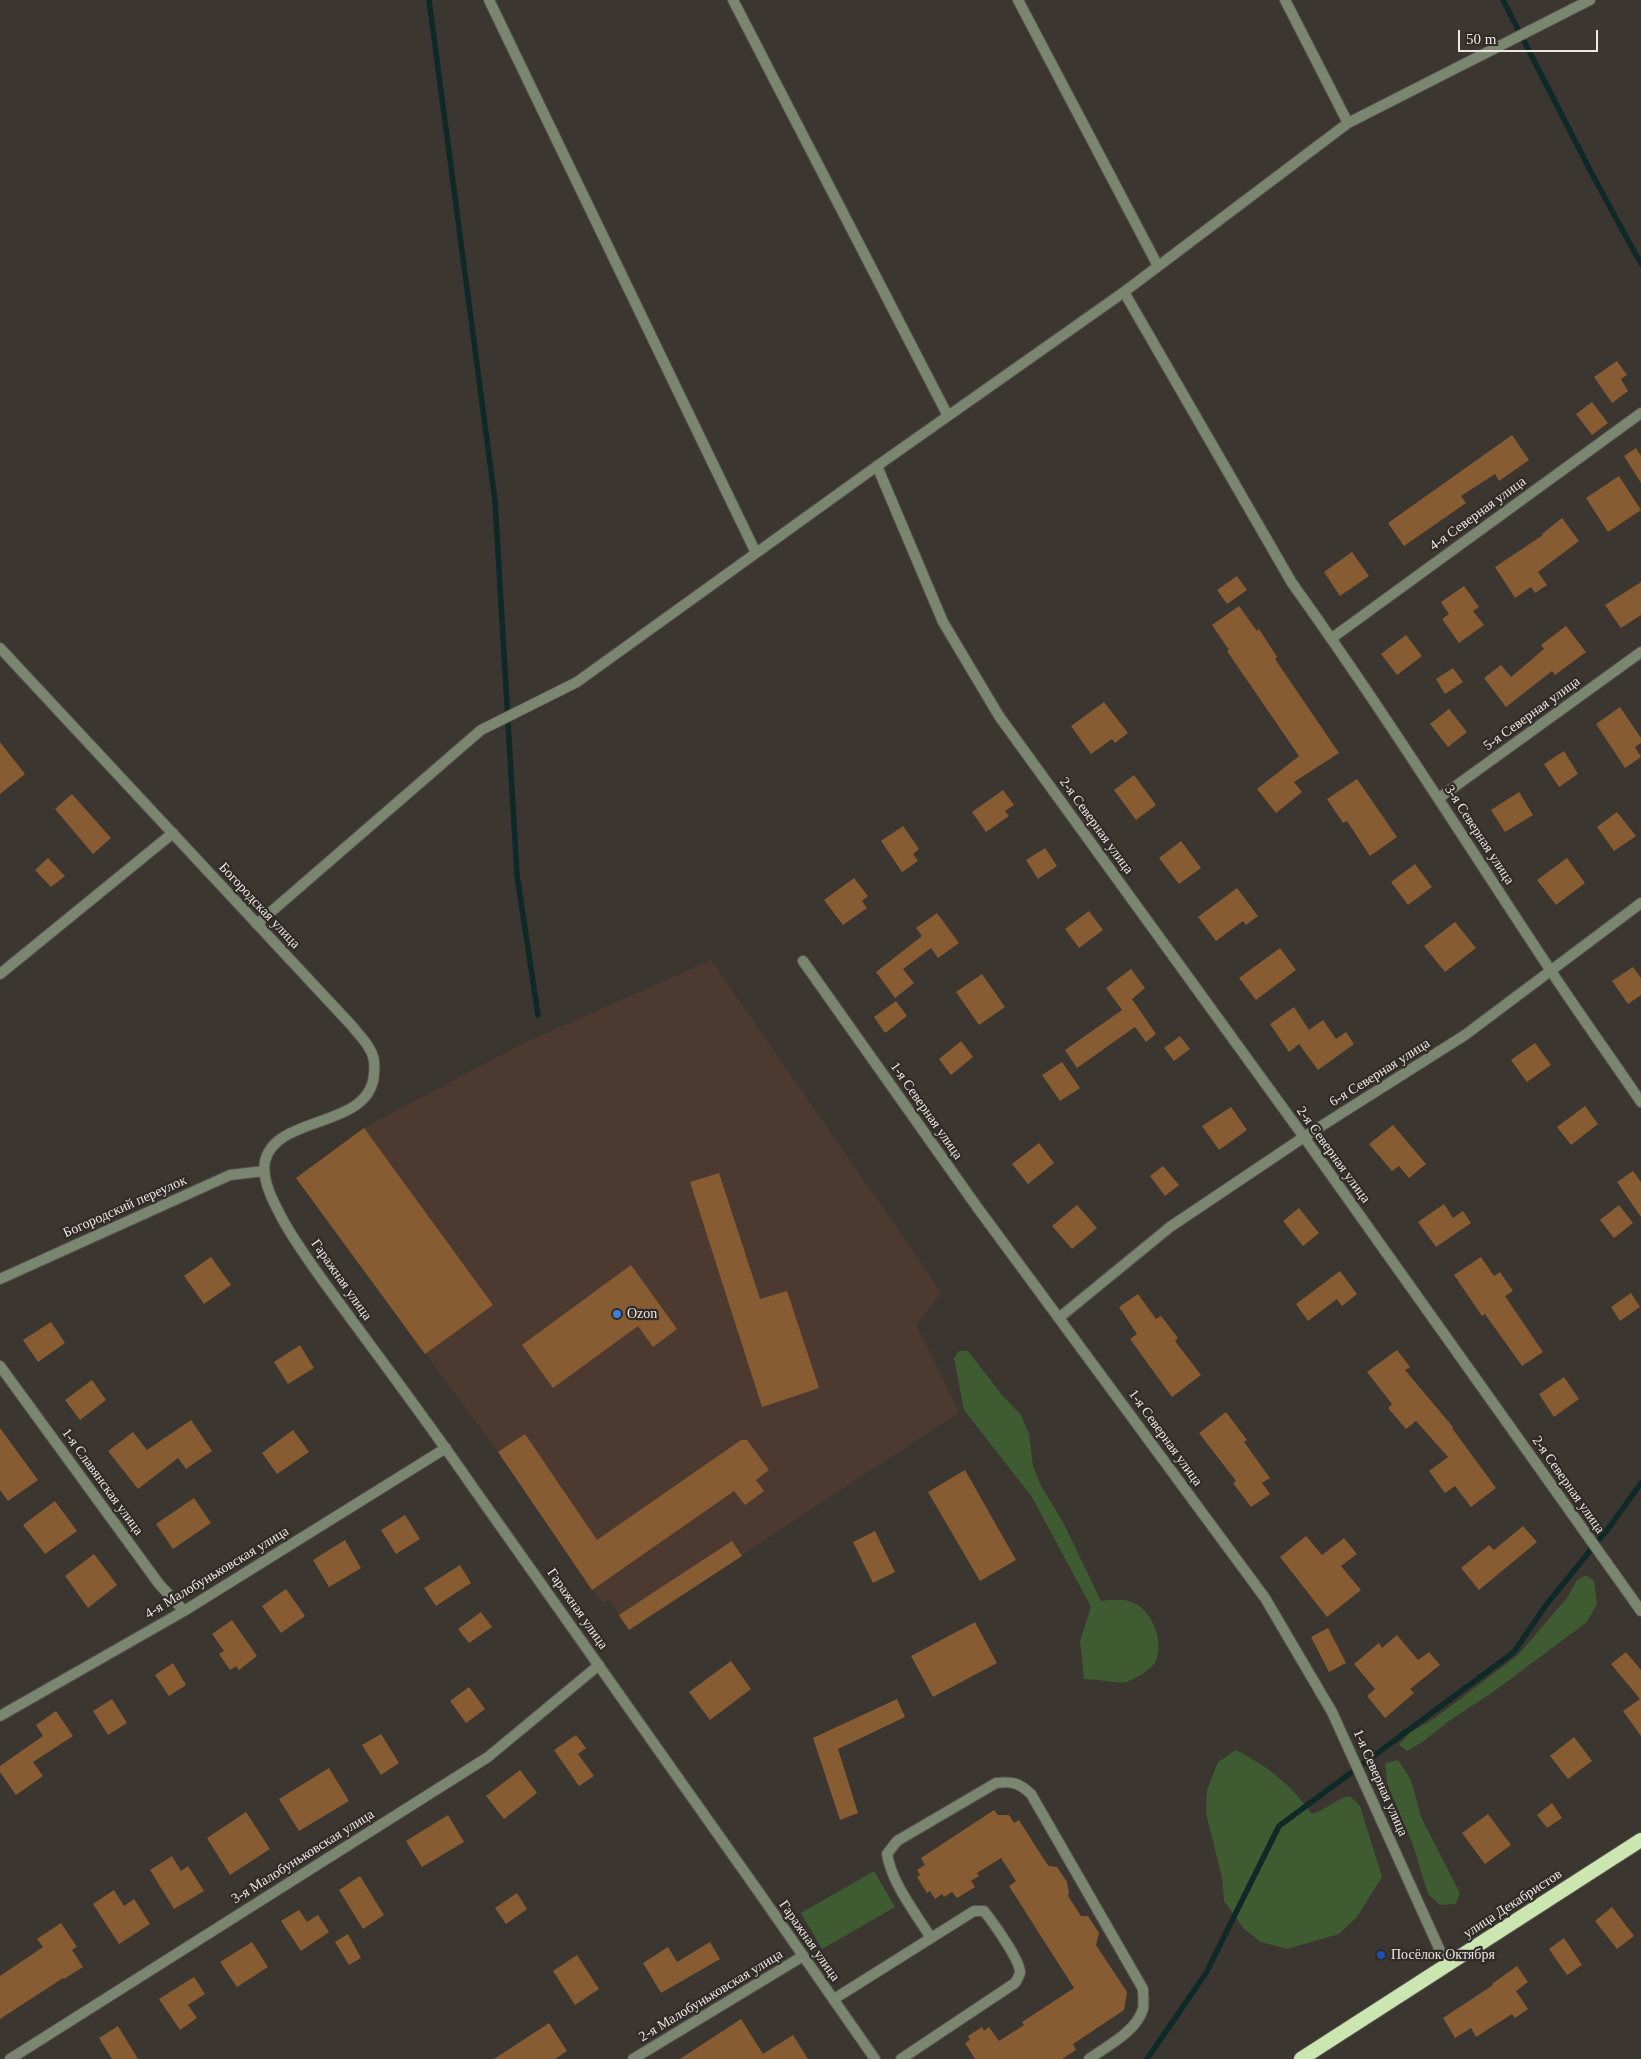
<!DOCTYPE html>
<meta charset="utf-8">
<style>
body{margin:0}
#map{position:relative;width:1641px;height:2059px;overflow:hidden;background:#3b3630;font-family:"Times New Roman",serif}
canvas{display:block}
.scale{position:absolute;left:1458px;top:30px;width:140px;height:22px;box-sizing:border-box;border:2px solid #eae7e3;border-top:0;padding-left:6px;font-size:15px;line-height:18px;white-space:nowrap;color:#eae7e3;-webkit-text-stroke:4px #302b26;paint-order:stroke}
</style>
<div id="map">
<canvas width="1641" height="2059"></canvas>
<div class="scale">50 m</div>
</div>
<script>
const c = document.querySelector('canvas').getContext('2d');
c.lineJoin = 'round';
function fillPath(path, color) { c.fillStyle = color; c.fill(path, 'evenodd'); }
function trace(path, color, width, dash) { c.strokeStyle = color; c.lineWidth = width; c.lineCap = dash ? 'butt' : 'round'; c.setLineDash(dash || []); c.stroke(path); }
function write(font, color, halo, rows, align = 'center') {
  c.font = font + ' "Times New Roman",serif'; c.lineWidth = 4.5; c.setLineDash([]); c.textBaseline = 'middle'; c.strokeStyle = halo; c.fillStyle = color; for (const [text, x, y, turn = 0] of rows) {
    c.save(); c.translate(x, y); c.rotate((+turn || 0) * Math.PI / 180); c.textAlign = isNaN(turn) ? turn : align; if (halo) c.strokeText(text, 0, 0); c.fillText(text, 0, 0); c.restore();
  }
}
const industrial = new Path2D(`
 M711,960L942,1293L916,1324L959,1412L629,1630L609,1598L603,1603L592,1590L498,1452L296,1178L364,1128L524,1043Z`);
const green = new Path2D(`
 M959,1351H968L1002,1395L1021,1415L1029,1434L1033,1466L1040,1484L1063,1522L1101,1601C1113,1600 1125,1598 1136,1604C1152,1612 1163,1641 1157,1658C1154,1669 1136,1678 1127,1682C1118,1684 1096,1679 1084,1679L1080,1641L1091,1607L1032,1497L964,1410L954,1358Z
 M1586,1575L1594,1581L1597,1604L1587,1622L1493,1692L1449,1721L1421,1743L1407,1751L1399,1745L1409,1733L1435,1718L1518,1655L1567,1598L1577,1580Z
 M1236,1750C1269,1767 1290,1784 1312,1814C1326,1810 1335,1799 1350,1796L1360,1806L1382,1877L1357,1917L1339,1934L1287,1949L1261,1942L1244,1929L1224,1901L1222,1878L1206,1813L1207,1790L1218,1762Z
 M1398,1760L1411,1780L1421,1817L1460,1893L1456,1904L1440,1905L1428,1894L1413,1845L1387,1783L1385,1763Z
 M874,1871L895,1907L822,1949L801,1913Z`);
const stream = new Path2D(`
 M429,0L495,501L517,875L538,1015
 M1503,0L1592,174L1641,264
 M1147,2059L1206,1973L1279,1826L1514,1652L1546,1605L1611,1525L1641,1483`);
const building = new Path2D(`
 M1617,361L1627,375L1621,379L1628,391L1612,403L1594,377Z
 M1592,402L1608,423L1592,435L1576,414Z
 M1512,435L1529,460L1499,481L1495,474L1461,496L1466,503L1404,546L1388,523Z
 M1636,448L1641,456V483L1624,456Z
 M1619,476L1641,510L1608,532L1586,498Z
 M1562,518L1579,541L1538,572L1547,585L1535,593L1531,587L1515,598L1495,567L1543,535L1542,534Z
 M1352,552L1369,576L1340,596L1324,572Z
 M1237,576L1247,590L1227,604L1217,590Z
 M1641,582V615L1621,628L1605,605Z
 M1464,586L1479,607L1473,611L1484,625L1459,643L1442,619L1449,614L1441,602Z
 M1239,606L1257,631L1259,629L1277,657L1275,659L1339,753L1294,782L1302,792L1276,813L1257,789L1299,756L1227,651L1229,650L1212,625Z
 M1566,626L1586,652L1555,675L1552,671L1506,707L1484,678L1501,665L1511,677L1544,649L1541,645Z
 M1406,635L1422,656L1397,675L1381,654Z
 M1453,668L1463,682L1445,694L1436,679Z
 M1104,702L1128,733L1115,743L1112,739L1091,754L1071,726Z
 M1620,707L1641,738V743L1635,747L1641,757L1625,768L1596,724Z
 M1449,709L1467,732L1448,747L1430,724Z
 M0,742L25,774L0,794Z
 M1564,751L1578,774L1559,787L1544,764Z
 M1134,775L1156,805L1136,820L1114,790Z
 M1357,779L1397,837L1370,856L1347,821L1343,823L1327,799Z
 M1003,790L1014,805L1005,811L1009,816L986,832L972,812Z
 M1519,792L1533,815L1505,832L1491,810Z
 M72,794L111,838L93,854L55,809Z
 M1617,812L1636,836L1614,851L1597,827Z
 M903,826L919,849L913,854L918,861L902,872L881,841Z
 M1181,841L1201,868L1179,884L1159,858Z
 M1045,848L1057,866L1038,879L1026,860Z
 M48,858L65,876L51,887L35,870Z
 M1567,858L1585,883L1556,905L1537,880Z
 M1415,864L1432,887L1408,905L1391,882Z
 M854,878L868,896L862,901L867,908L843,925L824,900Z
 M1237,888L1258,916L1246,925L1243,921L1216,941L1198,917Z
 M1089,911L1103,930L1079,948L1065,929Z
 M937,913L959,943L938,958L931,948L903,969L914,983L895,998L876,972L922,936L916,928Z
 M1455,922L1476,948L1445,972L1424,946Z
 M1280,948L1296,970L1256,1000L1239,978Z
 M1633,967L1641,978V995L1628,1004L1612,981Z
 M1131,969L1145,988L1132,999L1156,1034L1146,1042L1135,1027L1077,1068L1065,1050L1122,1010L1106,988Z
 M982,974L1005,1007L979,1025L956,992Z
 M896,1001L907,1016L885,1033L874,1017Z
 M1294,1007L1309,1030L1323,1020L1336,1039L1346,1032L1354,1044L1318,1070L1299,1044L1289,1052L1270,1024Z
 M1180,1036L1190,1049L1174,1061L1164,1048Z
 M961,1041L973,1057L951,1075L939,1059Z
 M1535,1043L1551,1065L1527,1082L1511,1060Z
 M1062,1062L1080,1088L1060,1101L1042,1075Z
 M1585,1106L1598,1124L1571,1145L1557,1127Z
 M1231,1107L1247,1130L1219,1150L1202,1126Z
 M1393,1125L1426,1164L1409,1178L1399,1166L1392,1171L1369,1144Z
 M364,1128L493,1305L425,1354L296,1178Z
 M1039,1143L1054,1163L1028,1184L1012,1164Z
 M1163,1166L1179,1185L1165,1196L1150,1176Z
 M1633,1171L1641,1182V1217L1617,1182Z
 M719,1173L760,1299L787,1291L819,1388L762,1407L690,1182Z
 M1444,1204L1453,1218L1463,1211L1471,1223L1436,1247L1418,1222Z
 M1077,1205L1097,1228L1072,1249L1052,1226Z
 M1619,1205L1633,1223L1614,1238L1600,1220Z
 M1299,1208L1319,1233L1303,1246L1283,1221Z
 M211,1257L231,1285L204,1304L184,1276Z
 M1481,1257L1494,1276L1500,1272L1513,1291L1505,1296L1543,1352L1522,1366L1485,1314L1482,1316L1454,1275Z
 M631,1265L677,1329L653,1347L638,1326L553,1388L522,1345Z
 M1340,1271L1357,1294L1342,1306L1337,1299L1308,1321L1296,1304Z
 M1631,1293L1640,1307L1620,1321L1611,1307Z
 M1138,1294L1156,1319L1161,1316L1178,1338L1175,1341L1201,1375L1172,1397L1130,1339L1137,1334L1119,1307Z
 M51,1322L65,1343L38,1362L23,1340Z
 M300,1345L314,1368L288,1384L274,1362Z
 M1397,1350L1410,1367L1405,1370L1453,1427L1452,1428L1496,1488L1471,1507L1455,1486L1445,1493L1429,1471L1448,1457L1416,1421L1406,1429L1388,1408L1392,1404L1367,1372Z
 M1564,1377L1579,1399L1554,1417L1539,1394Z
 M92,1380L106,1400L80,1420L65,1400Z
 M1226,1412L1247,1440L1244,1442L1270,1478L1262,1483L1270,1494L1251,1507L1233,1483L1236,1481L1199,1433Z
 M191,1420L212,1451L186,1469L178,1458L138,1489L108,1451L133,1432L147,1450Z
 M0,1428L38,1480L8,1501L0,1490Z
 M293,1430L309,1452L277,1474L262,1453Z
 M525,1434L597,1540L741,1440H747L769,1470L756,1480L764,1491L745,1505L734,1491L592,1590L498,1452Z
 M965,1470L1016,1560L980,1581L928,1492Z
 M194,1498L211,1523L173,1549L156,1524Z
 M55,1501L77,1531L45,1554L23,1525Z
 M405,1515L420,1539L396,1554L381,1530Z
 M1523,1526L1537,1542L1479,1590L1461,1568L1489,1545L1494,1550Z
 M875,1531L895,1572L873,1583L853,1542Z
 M1306,1536L1322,1555L1344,1538L1357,1554L1341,1566L1361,1590L1327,1617L1280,1557Z
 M345,1540L361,1568L329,1587L313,1560Z
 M732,1541L742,1556L629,1630L619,1615Z
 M94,1554L117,1585L88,1608L65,1576Z
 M460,1565L471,1583L436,1606L424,1588Z
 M286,1589L305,1616L281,1633L262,1606Z
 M481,1612L492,1627L469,1643L458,1629Z
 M232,1620L257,1656L239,1670L236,1666L230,1670L219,1654L224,1651L212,1634Z
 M975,1622L997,1663L933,1697L911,1656Z
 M1328,1628L1346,1663L1329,1672L1311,1637Z
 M1397,1635L1418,1660L1429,1652L1440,1665L1410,1689L1414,1693L1385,1718L1367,1696L1375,1689L1354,1664L1379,1643L1382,1648Z
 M1626,1652L1641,1670V1736L1623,1711L1640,1699L1611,1664Z
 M731,1661L751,1689L710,1720L689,1692Z
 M173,1663L186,1685L169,1696L155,1675Z
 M469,1687L485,1709L466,1723L450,1701Z
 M112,1699L127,1723L108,1735L93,1711Z
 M897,1699L905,1717L838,1749L858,1813L840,1820L813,1738Z
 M56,1711L73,1736L33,1762L43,1776L16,1795L0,1772V1766L43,1736L36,1725Z
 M381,1734L399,1763L381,1775L362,1745Z
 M576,1735L586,1748L578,1754L594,1776L579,1786L554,1750Z
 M1574,1737L1592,1761L1568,1779L1550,1756Z
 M329,1768L349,1801L299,1831L279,1799Z
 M520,1770L537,1793L504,1819L486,1796Z
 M1552,1803L1562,1818L1547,1828L1537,1815Z
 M994,1810L998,1815H1009L1014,1823L1019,1820L1045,1861L1049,1866L1057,1867L1067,1882L1069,1894L1068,1896L1081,1916H1088L1099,1933L1096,1945L1127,1992L1124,2010L1073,2044L1076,2050L1062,2059H975L965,2043L970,2040L968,2036L982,2027L984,2031L989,2027L999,2041L1024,2025L1022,2022L1074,1988L1009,1886L1016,1881L1001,1858L977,1873L979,1876L971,1881L975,1887L957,1898L952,1892L944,1897L942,1894L935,1899L930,1891L927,1893L917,1877L920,1875L917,1870L925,1865L921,1858Z
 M246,1812L270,1849L230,1875L207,1838Z
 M1488,1814L1511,1845L1485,1864L1462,1833Z
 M448,1815L464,1842L422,1867L406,1841Z
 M172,1856L181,1871L188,1866L204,1891L174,1909L150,1870Z
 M360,1876L384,1915L363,1929L339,1890Z
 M114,1890L124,1906L134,1899L150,1924L119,1944L93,1904Z
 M517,1893L527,1909L506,1924L495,1908Z
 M1612,1907L1634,1936L1617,1949L1595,1921Z
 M299,1910L307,1922L318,1915L329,1932L301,1951L281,1921Z
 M61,1923L77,1947L72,1950L83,1967L64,1979L63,1978L0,2019V1976L43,1947L37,1939Z
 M348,1934L361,1958L349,1965L335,1942Z
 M1564,1938L1582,1965L1567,1975L1549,1949Z
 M252,1942L268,1967L237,1987L220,1962Z
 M710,1942L720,1959L661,1993L643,1963L668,1947L677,1962Z
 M577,1955L599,1989L575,2005L553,1971Z
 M1517,1966L1528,1982L1516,1991L1528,2009L1515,2018L1512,2014L1476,2037L1471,2028L1455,2038L1443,2018L1493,1985L1492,1984Z
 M194,1977L205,1994L188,2005L197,2018L180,2030L159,1999Z
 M741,2019L763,2054L793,2035L808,2059H680Z
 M549,2023L567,2051L555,2059H494Z
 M118,2026L138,2059H112L99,2038Z`);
const service = new Path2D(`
 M489,0L756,553
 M733,0L948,416
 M1018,0L1158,266
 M1285,0L1348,123
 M1124,292L1292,583
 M257,924L481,730L577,682L877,466L1124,292L1348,123L1590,0
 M0,974L173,833
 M931,1938C915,1912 892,1884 887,1854L897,1841L996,1783C1013,1781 1019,1783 1031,1794L1143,1989C1143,1996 1144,2003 1143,2009C1136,2032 1107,2046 1089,2059
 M834,1999L974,1911H984C992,1921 1021,1961 1020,1973C1019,1976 1017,1980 1015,1983L901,2059`);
const minor = new Path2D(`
 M877,466L943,622L999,716L1304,1137L1641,1611
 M1292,583C1383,710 1465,841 1551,971C1580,1015 1611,1058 1641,1102
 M1332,638L1641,413
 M0,648L353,1027C358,1034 365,1040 369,1048C374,1055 375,1064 374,1073C372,1129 276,1114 265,1161C261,1181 275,1205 284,1222C304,1257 330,1290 354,1323C394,1377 434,1431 472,1486C607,1676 742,1867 875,2059
 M1439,798L1641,652
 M803,961L977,1207L1265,1598L1332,1712L1447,1966
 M0,1279L230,1175L264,1171
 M1060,1317L1170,1227L1304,1137L1465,1035L1641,903
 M0,1366L159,1584L184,1611
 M0,1716L184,1611L446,1448
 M10,2059L488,1757L599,1665
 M633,2059L803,1956`);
const trunk = new Path2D(`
 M1301,2059L1641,1840`);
const markers = [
 [617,1314,5,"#3f7fe0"],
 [1381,1955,5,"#1a4fb4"]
];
const streetNames = [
 ["4-я Северная улица",1478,514,-36],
 ["5-я Северная улица",1532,714,-36],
 ["2-я Северная улица",1096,826,54],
 ["3-я Северная улица",1479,835,57],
 ["Богородская улица",259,906,47],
 ["6-я Северная улица",1380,1073,-32],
 ["1-я Северная улица",926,1111,55],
 ["2-я Северная улица",1333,1155,54],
 ["Богородский переулок",125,1207,-24],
 ["Гаражная улица",341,1280,55],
 ["1-я Северная улица",1165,1438,54],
 ["1-я Славянская улица",102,1482,54],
 ["2-я Северная улица",1568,1485,55],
 ["4-я Малобуньковская улица",217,1573,-31],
 ["Гаражная улица",577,1609,55],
 ["1-я Северная улица",1380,1783,66],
 ["3-я Малобуньковская улица",303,1857,-32],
 ["улица Декабристов",1513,1904,-33],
 ["Гаражная улица",809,1941,55],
 ["2-я Малобуньковская улица",711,1996,-31]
];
const poiNames = [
 ["Ozon",627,1314],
 ["Посёлок Октября",1391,1955]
];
fillPath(industrial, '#4c3a31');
fillPath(green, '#3f5b32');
trace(stream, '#0f2929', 5.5);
fillPath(building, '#875c33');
trace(service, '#57524d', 12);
trace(minor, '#57524d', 12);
trace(trunk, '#57524d', 16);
trace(service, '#7b8670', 10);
trace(minor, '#7b8670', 10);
trace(trunk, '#cce6b2', 14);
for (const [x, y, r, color] of markers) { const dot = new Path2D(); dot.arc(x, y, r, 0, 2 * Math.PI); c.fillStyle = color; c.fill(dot); trace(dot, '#302b26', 2); }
write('14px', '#eae7e3', '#302b26', streetNames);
write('14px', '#eae7e3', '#302b26', poiNames, 'left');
</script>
